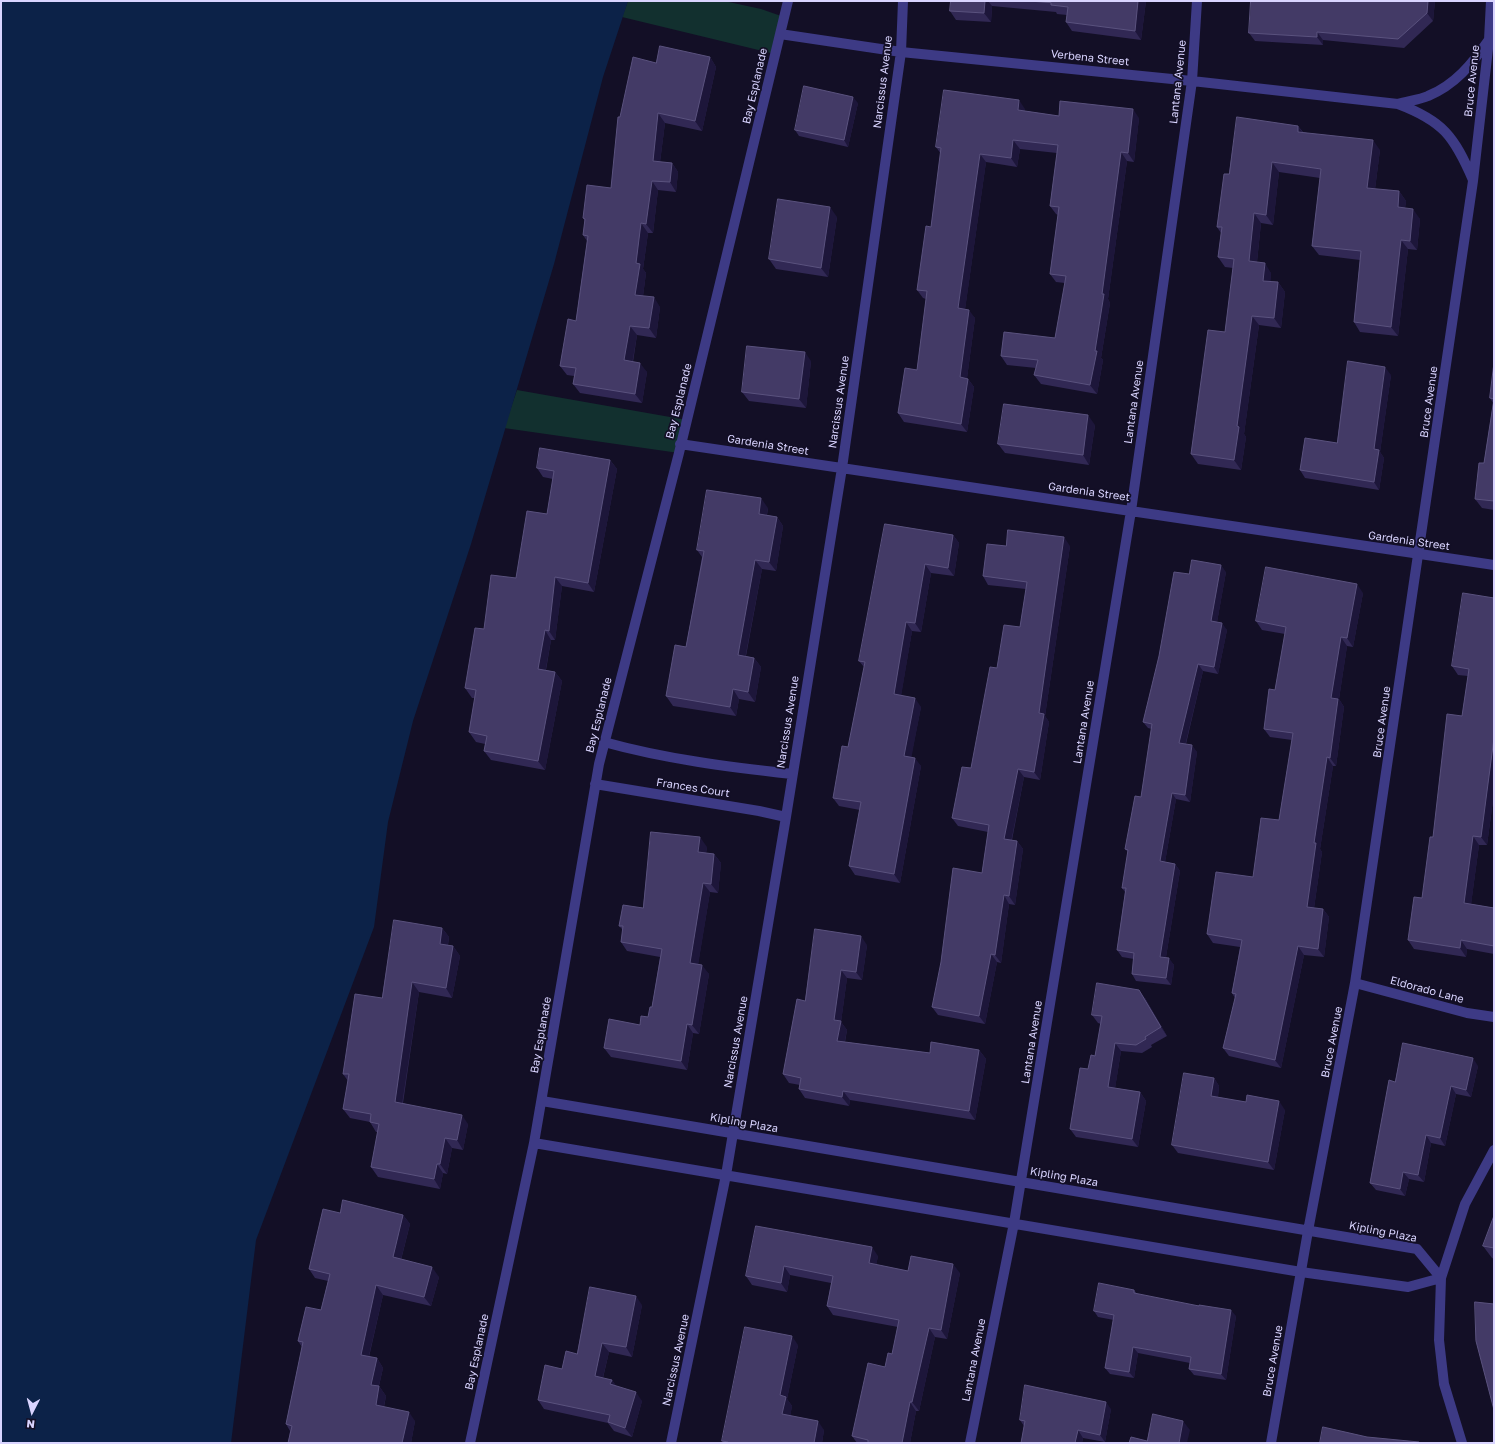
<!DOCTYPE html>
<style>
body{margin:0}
#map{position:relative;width:1495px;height:1444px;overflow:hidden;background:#130f26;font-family:"Golos Text",sans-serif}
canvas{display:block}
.frame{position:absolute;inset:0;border:2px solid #d9d4ff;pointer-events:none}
.north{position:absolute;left:12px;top:1392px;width:40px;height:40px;-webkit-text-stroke:3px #130f26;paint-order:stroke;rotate:186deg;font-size:11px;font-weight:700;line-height:16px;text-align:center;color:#d9d4ff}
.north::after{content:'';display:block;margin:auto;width:14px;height:18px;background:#d9d4ff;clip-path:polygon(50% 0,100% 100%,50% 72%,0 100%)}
</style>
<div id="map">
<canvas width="1495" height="1444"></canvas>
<div class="frame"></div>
<div class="north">N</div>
</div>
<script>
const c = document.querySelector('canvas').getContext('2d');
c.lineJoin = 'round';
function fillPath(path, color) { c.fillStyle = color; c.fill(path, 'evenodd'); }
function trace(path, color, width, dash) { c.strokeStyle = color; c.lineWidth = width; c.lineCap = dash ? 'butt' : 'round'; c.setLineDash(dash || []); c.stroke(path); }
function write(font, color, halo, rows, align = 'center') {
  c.font = font + ' "Golos Text",sans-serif'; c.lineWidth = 3.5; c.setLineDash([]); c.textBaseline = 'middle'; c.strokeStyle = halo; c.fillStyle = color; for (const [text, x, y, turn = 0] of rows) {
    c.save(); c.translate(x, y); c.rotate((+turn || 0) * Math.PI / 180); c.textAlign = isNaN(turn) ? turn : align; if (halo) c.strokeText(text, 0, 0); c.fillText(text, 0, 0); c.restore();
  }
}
const green = new Path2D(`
 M628,1H724L761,9L784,17L775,54L622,17Z
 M517,390L687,420L679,453L504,428Z`);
const water = new Path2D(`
 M1,1H628L603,77L554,264L471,544L413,721L388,822L374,927L256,1240L231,1443H1Z`);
const minor = new Path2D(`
 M780,34L901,52L1192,81L1398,104C1443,121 1454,136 1473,180
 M1398,104C1407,101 1419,100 1428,96C1455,85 1472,64 1488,41
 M680,444L1494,565
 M604,742C665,759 729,767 792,774
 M595,784L759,811L786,817
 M1355,983L1467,1013L1494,1017
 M542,1101L1417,1249L1441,1278
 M534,1143L1301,1272L1408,1287L1441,1278
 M470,1443L534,1143L599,764L679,453L788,1
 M671,1443L726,1175L786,817L842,468L901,52L903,1
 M970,1443L1014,1223L1131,511L1192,81L1197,1
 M1271,1443L1308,1231L1355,983L1473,181L1489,40L1491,1
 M1462,1443L1444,1384L1439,1340L1441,1278L1465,1204L1494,1150`);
const wall = new Path2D(`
 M951,1H1146L1141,40L1072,31L1066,22L1067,15L1057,14L1056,12L992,6L991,22L956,20L950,11Z
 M1435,1L1433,21L1404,48L1323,40V45L1255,41L1249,33Z
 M710,57L716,67L702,131L665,123L660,162L672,163L678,172L676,192L658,190L653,233H648L643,269L646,273L643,296L660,307L656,338L637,335L633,362L647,372L642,403L580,393L573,384L574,376L567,375L560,366L576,321L587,241L583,235L585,221L583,218L611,188L620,117L656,63Z
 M858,103L848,147L799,136L795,130Z
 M1025,109V111L1059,116L1139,118L1134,162L1127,161L1108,299L1110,303L1101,358L1103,360L1097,394L1041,384L1034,375L1036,368L1007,365L1001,356L1055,338L1065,283L1056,282L1050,274L1058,215L1056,214L1050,206L1057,153L1020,149L1017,167L986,162L965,309L975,318L967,378L968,379L974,387L967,432L904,422L898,413L917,370L926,299L923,298L917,290L931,227L941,154L936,147Z
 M1298,126L1303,132L1380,150L1375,189L1399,191L1406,201L1405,208L1420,219L1417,250L1408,249L1398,336L1360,332L1354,322L1360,260L1319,255L1312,246L1320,178L1279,172L1273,225L1261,223L1257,262L1271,273L1270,282H1278L1285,292L1281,328L1259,325L1244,434L1246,437L1241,470L1198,464L1191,454L1225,332L1233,268L1225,267L1218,257L1221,233L1217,227Z
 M837,217L828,277L776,269L769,259Z
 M811,361L806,408L749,401L742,392Z
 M1494,363V510L1482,508L1475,499L1484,463L1493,403L1490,398Z
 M1391,375L1380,452L1384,458L1379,490L1305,478L1300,470L1337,443Z
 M1095,425L1089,465L1005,453L998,444Z
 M610,460L617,469L594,592L562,586L555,640H551L546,670L555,672L562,681L545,770L491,760L484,751L485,744L476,742L469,732L475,698H472L465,688L516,578L547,514L553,479L543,477L537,468Z
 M768,508L767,515L777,517L783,526L776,571L762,569L746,656L754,658L761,667L755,702L739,699L736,716L673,706L666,696L686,647L702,557L697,550Z
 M885,524L953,535L959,543L954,576L931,573L921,632L912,631L901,695L921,707L911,757L921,766L900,883L855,875L849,866L860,810L839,806L833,798L848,747L864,667L859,661Z
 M1006,546H1070L1045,716L1049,722L1040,780L1024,777L1012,840L1017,841L1023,849L1015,905L1009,904L1001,963L997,962L985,1024L938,1015L932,1007L982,873L988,832L958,826L952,818L971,768L1020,627L1026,589L988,585L983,576Z
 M1226,572L1217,622L1227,630L1218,674L1203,671L1186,744L1197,752L1190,802L1176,799L1165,862L1175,864L1180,871L1166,957L1174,965L1171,985L1136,981L1132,974L1134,959L1122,957L1117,950L1125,892L1122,888L1128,852L1125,849L1141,797L1152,729L1148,728L1143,722L1189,574Z
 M1363,593L1353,647L1347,646L1339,699L1344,707L1336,766H1333L1320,849L1322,852L1314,908L1323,909L1329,917L1324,957L1304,955L1281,1068L1229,1056L1223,1048L1235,998L1232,993L1240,947L1213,943L1207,934L1253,877L1279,820L1292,740L1270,737L1264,729L1275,690L1285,634L1262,630L1256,621Z
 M1494,598V793L1487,845H1479L1471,904L1494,908V954L1467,949L1466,957L1414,949L1408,940L1422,898L1433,837L1462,716L1468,676L1458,675L1452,666Z
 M707,847L706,853L714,854L721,863L718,893L710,892L698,964L709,974L699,1034L693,1033L687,1070L611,1057L604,1048L640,1025L648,1017L652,1007L660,957L627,951L621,942L623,930L619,926L643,908Z
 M442,928L449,937L448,945L453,946L460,956L452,998L419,992L403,1103L468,1124L463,1150L452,1148L447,1174L443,1173L440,1189L378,1177L371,1167L378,1132H376L370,1122L350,1118L343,1109L348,1081L343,1074L382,998Z
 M867,945L862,980L847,978L841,1022L847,1030L845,1042L930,1053L979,1050L986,1059L975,1120L850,1100L849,1106L805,1098L799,1089L800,1085L789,1083L783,1074L805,1001Z
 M1145,998L1167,1036L1151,1045L1152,1047L1142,1053L1121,1051L1115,1088L1140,1092L1146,1101L1138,1147L1076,1137L1070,1129L1088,1069L1095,1056L1101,1024L1098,1023L1092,1015Z
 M1478,1066L1471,1097L1456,1094L1445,1146L1431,1143L1424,1182L1409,1179L1405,1196L1376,1190L1370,1183L1395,1082Z
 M1214,1078L1219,1086L1218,1097L1285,1110L1274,1170L1178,1153L1172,1145Z
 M340,1213L403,1215L410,1224L401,1260L439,1277L431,1306L383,1295L369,1357L377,1358L383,1368L379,1386L386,1396L384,1407L415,1421L411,1443H288L290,1431L286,1424L302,1347L298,1341L321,1310L328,1281L315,1278L309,1269Z
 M1494,1216V1259L1492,1258L1483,1246Z
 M756,1226L878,1256L876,1265L908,1271L960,1273L947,1339L935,1337L919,1411H916L910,1443H857L852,1436L885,1367L892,1354L898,1327L833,1315L827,1306L831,1283L790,1275L787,1292L752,1285L746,1276Z
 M1134,1290L1137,1294L1236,1316L1226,1380L1194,1375L1189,1369L1190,1363L1138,1353L1134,1378L1110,1374L1105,1368L1114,1320L1098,1317L1094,1311Z
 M642,1305L632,1357L609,1352L603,1378L612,1380L616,1386L642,1401L632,1437L614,1431L608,1423L544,1409L538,1400L562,1369L577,1354Z
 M798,1345L787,1399L792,1406L790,1416L824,1430L822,1443H724L722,1441Z
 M1111,1409L1105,1442L1083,1438L1082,1443H1021L1024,1426L1020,1420Z`);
const shadedWall = new Path2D(`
 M985,1H988L992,6L991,22L984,13Z
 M1138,1H1146L1141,40L1135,31Z
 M1428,1H1435L1433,21L1427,13Z
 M1317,32L1323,40V45L1317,37Z
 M710,57L716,67L702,131L695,121Z
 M853,97L858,103L848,147L844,140Z
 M1019,100L1025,109L1024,119L1018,110Z
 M1133,109L1139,118L1134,162L1128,153Z
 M658,113L665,123L659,170L653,161Z
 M1298,126L1305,136L1298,132Z
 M1013,140L1020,149L1017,167L1011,158Z
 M1373,140L1380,150L1374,197L1367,188Z
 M1121,152L1127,161L1108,299L1110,303L1101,358L1103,360L1097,394L1090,385L1102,294Z
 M980,154L986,162L964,317L958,308Z
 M1272,162L1279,172L1273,225L1266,215Z
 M672,163L678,172L676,192L670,182Z
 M652,181L658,190L653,233L646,224Z
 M1399,191L1406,201L1404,217L1398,207Z
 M830,207L837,217L828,277L821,268Z
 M1413,209L1420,219L1417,250L1410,241Z
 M1254,213L1261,223L1256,271L1249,261Z
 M641,223L648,233L643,269L646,273L642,304L635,295L636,263Z
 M1401,240L1408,249L1398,336L1391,327Z
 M1265,263L1271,273L1270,291L1263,281Z
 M1278,282L1285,292L1281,328L1274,318Z
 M654,297L660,307L656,338L649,328Z
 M969,310L975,318L966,386L960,377Z
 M1252,316L1259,325L1244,434L1246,437L1241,470L1234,460L1237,426Z
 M630,326L637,335L631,370L624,360Z
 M805,352L811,361L806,408L799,399Z
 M640,363L647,372L642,403L635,394Z
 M1385,367L1391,375L1380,452L1384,458L1379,490L1374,482V449Z
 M968,379L974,387L967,432L961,424Z
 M1088,415L1095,425L1089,465L1083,455Z
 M610,460L617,469L594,592L588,583Z
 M761,498L768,508L765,523L759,514Z
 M777,517L783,526L776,571L769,562Z
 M953,535L959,543L954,576L948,568Z
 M1064,537L1070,546L1045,716L1049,722L1040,780L1034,772L1039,713Z
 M755,560L762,569L744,664L738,655Z
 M925,564L931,573L921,632L915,623Z
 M1221,565L1226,572L1216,628L1211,621Z
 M555,577L562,586L555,640L549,631Z
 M1357,584L1363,593L1353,647L1347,638Z
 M906,622L912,631L900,703L894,694Z
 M1222,623L1227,630L1218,674L1214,667Z
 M545,630L551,640L544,679L538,669Z
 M1341,637L1347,646L1339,699L1344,707L1336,766L1330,758L1331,698Z
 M754,658L761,667L755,702L748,692Z
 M1198,664L1203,671L1184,750L1179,743Z
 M555,672L562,681L545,770L538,761Z
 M733,689L739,699L736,716L730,707Z
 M915,698L921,707L910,765L904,756Z
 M1494,738V793L1487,845L1481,837Z
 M1192,745L1197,752L1190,802L1185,795Z
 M1327,757L1333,766L1320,849L1322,852L1313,915L1307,907L1314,843Z
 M915,758L921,766L900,883L894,874Z
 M1018,769L1024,777L1010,847L1004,839Z
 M1172,793L1176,799L1164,868L1160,861Z
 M1473,836L1479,845L1470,912L1464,903Z
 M700,837L707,847L705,862L698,852Z
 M1017,841L1023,849L1015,905L1009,896Z
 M714,854L721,863L718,893L711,884Z
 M1175,864L1180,871L1165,963L1160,957Z
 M703,883L710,892L697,972L690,963Z
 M1004,895L1009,904L1001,963L995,955Z
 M1323,909L1329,917L1324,957L1318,949Z
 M442,928L449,937L446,954L440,944Z
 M861,936L867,945L862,980L856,972Z
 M1461,940L1467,949L1466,957L1460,948Z
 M453,946L460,956L452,998L446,988Z
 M1298,946L1304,955L1281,1068L1275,1060Z
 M991,954L997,962L985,1024L979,1016Z
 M1169,958L1174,965L1171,985L1166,978Z
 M702,965L709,974L699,1034L692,1025Z
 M841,970L847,978L841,1022L847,1030L843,1050L837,1041L834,1020Z
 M412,982L419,992L401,1111L395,1102Z
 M1139,990L1145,998L1167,1036L1161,1027Z
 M687,1024L693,1033L687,1070L681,1061Z
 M1115,1043L1121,1051L1114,1095L1108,1087Z
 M979,1050L986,1059L975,1120L969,1111Z
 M1473,1058L1478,1066L1471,1097L1466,1090Z
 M1214,1078L1219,1086L1217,1104L1211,1096Z
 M1451,1086L1456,1094L1445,1146L1440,1138Z
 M843,1091L850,1100L849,1106L842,1097Z
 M1140,1092L1146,1101L1138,1147L1132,1139Z
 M1279,1101L1285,1110L1274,1170L1268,1162Z
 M462,1115L468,1124L463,1150L457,1140Z
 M1426,1135L1431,1143L1424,1182L1418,1175Z
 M445,1138L452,1148L447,1174L440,1164Z
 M437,1164L443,1173L440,1189L434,1179Z
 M1403,1172L1409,1179L1405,1196L1400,1189Z
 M403,1215L410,1224L399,1267L393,1257Z
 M872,1247L878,1256L875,1272L869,1263Z
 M953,1264L960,1273L947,1339L941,1330Z
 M784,1266L790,1275L787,1292L781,1283Z
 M432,1267L439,1277L431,1306L424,1297Z
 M376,1285L383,1295L367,1364L361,1355Z
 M636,1296L642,1305L632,1357L626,1347Z
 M1231,1310L1236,1316L1226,1380L1221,1374Z
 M929,1328L935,1337L919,1411L912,1402Z
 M792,1336L798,1345L787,1399L792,1406L789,1423L782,1414L780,1395Z
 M602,1343L609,1352L601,1385L595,1376Z
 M1133,1347L1138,1353L1134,1378L1129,1372Z
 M377,1358L383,1368L377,1394L371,1385Z
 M612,1380L618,1389L610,1384Z
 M379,1386L386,1396L382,1414L376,1405Z
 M636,1392L642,1401L632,1437L625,1428Z
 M910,1402L916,1411L910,1443H902Z
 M1106,1402L1111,1409L1105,1442L1100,1435Z
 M409,1412L415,1421L411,1443H402Z
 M818,1421L824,1430L822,1443H814Z
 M1183,1421L1190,1430L1187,1443H1179Z
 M1078,1430L1083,1438L1082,1443H1075Z`);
const building = new Path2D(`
 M951,1H985L984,13L950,11Z
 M1029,1H1138L1135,31L1066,22L1068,7L1051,5V3Z
 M1251,1H1428L1427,13L1398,39L1317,32V37L1249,33Z
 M660,46L710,57L695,121L658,113L653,161L672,163L670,182L652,181L646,224L641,223L636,263L640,264L635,295L654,297L649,328L630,326L624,360L640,363L635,394L573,384L576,368L560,366L568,319L576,321L588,236L583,235L585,219L583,218L587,185L611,188L618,117H620L633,57L656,63Z
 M804,86L853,97L844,140L795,130Z
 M944,90L1019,100L1018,110L1059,116L1060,101L1133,109L1128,153L1121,152L1102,294H1104L1095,351H1097L1090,385L1034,375L1038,360L1001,356L1004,332L1055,338L1066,276L1050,274L1059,207L1050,206L1058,145L1013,140L1011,158L980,154L958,308L969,310L960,377L968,379L961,424L898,413L905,368L917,370L927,291L917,290L926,226L931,227L941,148L936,147Z
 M1237,117L1298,126V132L1373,140L1367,188L1399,191L1398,207L1413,209L1410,241L1401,240L1391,327L1354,322L1361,251L1312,246L1321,169L1272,162L1266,215L1254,213L1249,261L1265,263L1263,281L1278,282L1274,318L1252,316L1237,426L1239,427L1234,460L1191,454L1208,330L1225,332L1234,259L1218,257L1222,227H1217L1224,174H1229Z
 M778,199L830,207L821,268L769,259Z
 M747,346L805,352L799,399L742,392Z
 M1348,361L1385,367L1374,449L1379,450L1374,482L1300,470L1305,438L1337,443Z
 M1494,363V501L1475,499L1479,463H1484L1494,399L1490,398Z
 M1004,404L1088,415L1083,455L998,444Z
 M540,448L610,460L588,583L555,577L549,631L545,630L538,669L555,672L538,761L484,751L487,736L469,732L476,690L465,688L475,628L484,629L491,575L516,578L527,511L547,514L554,471L537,468Z
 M707,490L761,498L759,514L777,517L769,562L755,560L738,655L754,658L748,692L733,689L730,707L666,696L675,645L686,647L704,551L697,550Z
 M885,524L953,535L948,568L925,564L915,623L906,622L894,694L915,698L904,756L915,758L894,874L849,866L861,802L833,798L842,746L848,747L865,662L859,661Z
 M1008,530L1064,537L1039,713L1044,714L1034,772L1018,769L1004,839L1017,841L1009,896L1004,895L995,955L991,954L979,1016L932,1007L941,962L953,868L982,873L989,825L952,818L962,767L971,768L990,667L997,668L1004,625L1020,627L1027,582L983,576L987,544L1006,546Z
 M1192,560L1221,565L1211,621L1222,623L1214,667L1198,664L1179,743L1192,745L1185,795L1172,793L1160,861L1175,864L1160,957L1169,958L1166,978L1132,974L1134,953L1117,950L1126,888H1122L1128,850L1125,849L1135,796L1141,797L1152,724L1143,722L1159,656L1174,572L1189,574Z
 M1266,567L1357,584L1347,638L1341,637L1331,698L1338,699L1330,758L1327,757L1314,843H1316L1307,907L1323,909L1318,949L1298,946L1275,1060L1223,1048L1236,994L1232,993L1242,940L1207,934L1216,872L1253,877L1261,818L1279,820L1293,733L1264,729L1269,689L1275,690L1286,627L1256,621Z
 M1463,593L1494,598V738L1481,837L1473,836L1464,903L1494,908V946L1461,940L1460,948L1408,940L1414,897L1422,898L1430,837H1433L1447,714L1462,716L1469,669L1452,666Z
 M651,832L700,837L698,852L714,854L711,884L703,883L690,963L702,965L692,1025L687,1024L681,1061L604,1048L609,1019L640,1025L641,1016L648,1017L650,1007H652L662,949L621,942L623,926H619L623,905L643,908Z
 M394,920L442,928L440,944L453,946L446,988L412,982L395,1102L462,1115L457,1140L445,1138L440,1164H437L434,1179L371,1167L379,1124L370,1122L371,1114L343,1109L349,1074H343L355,994L382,998Z
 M815,929L861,936L856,972L841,970L834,1020L841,1021L837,1041L930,1053L931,1042L979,1050L969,1111L843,1091L842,1097L799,1089L801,1078L783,1074L797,999L805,1001Z
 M1097,983L1139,990L1161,1027L1145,1037L1146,1039L1136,1045L1115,1043L1108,1087L1140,1092L1132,1139L1070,1129L1080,1068L1088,1069L1091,1055L1095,1056L1102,1016L1092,1015Z
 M1403,1043L1473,1058L1466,1090L1451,1086L1440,1138L1426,1135L1418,1175L1403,1172L1400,1189L1370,1183L1389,1080L1395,1082Z
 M1184,1073L1214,1078L1211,1096L1246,1102L1247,1095L1279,1101L1268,1162L1172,1145Z
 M343,1200L403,1215L393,1257L432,1267L424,1297L376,1285L361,1355L377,1358L371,1385L379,1386L376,1405L409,1412L402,1443H288L292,1426L286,1424L303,1342L298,1341L306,1307L321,1310L330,1274L309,1269L323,1209L340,1213Z
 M1494,1216V1248L1483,1246Z
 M756,1226L872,1247L869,1263L908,1271L911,1256L953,1264L941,1330L929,1328L912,1402H910L902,1443H868V1440L852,1436L868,1363L885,1367L888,1353L892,1354L899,1320L827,1306L833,1276L784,1266L781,1283L746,1276Z
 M1099,1283L1134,1290V1293L1199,1306V1305L1231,1310L1221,1374L1189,1369L1191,1357L1133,1347L1129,1372L1105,1368L1114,1315L1094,1311Z
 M590,1287L636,1296L626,1347L602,1343L595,1376L612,1380L610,1384L636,1392L625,1428L608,1422L610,1415L538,1400L545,1365L562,1369L566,1351L577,1354Z
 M1475,1302L1494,1304V1410L1476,1341Z
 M745,1327L792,1336L780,1395L786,1397L782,1414L818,1421L814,1443H727L728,1442L722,1441Z
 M1025,1385L1106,1402L1100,1435L1078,1430L1075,1443H1021L1025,1421L1020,1420Z
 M1153,1414L1183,1421L1179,1443H1129L1131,1437L1147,1441Z
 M1323,1427L1367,1437L1419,1442V1443H1320Z`);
const streetNames = [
 ["Verbena Street",1090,58,6],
 ["Bruce Avenue",1472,81,-84],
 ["Narcissus Avenue",883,82,-83],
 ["Lantana Avenue",1178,82,-84],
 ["Bay Esplanade",755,86,-77],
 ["Bay Esplanade",679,401,-76],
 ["Narcissus Avenue",839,402,-82],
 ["Lantana Avenue",1134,402,-82],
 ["Bruce Avenue",1429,402,-82],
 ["Gardenia Street",768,445,9],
 ["Gardenia Street",1089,492,8],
 ["Gardenia Street",1409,541,8],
 ["Bay Esplanade",599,715,-76],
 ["Narcissus Avenue",788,722,-81],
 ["Lantana Avenue",1084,722,-81],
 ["Bruce Avenue",1382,722,-82],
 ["Frances Court",693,788,9],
 ["Eldorado Lane",1427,990,15],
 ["Bay Esplanade",541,1035,-80],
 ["Narcissus Avenue",736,1042,-80],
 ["Lantana Avenue",1032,1042,-81],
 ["Bruce Avenue",1332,1042,-79],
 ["Kipling Plaza",744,1123,10],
 ["Kipling Plaza",1064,1177,10],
 ["Kipling Plaza",1383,1232,11],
 ["Bay Esplanade",477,1352,-78],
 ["Narcissus Avenue",676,1360,-78],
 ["Lantana Avenue",974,1360,-79],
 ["Bruce Avenue",1273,1361,-80]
];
fillPath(green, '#12302f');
fillPath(water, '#0c2248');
trace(minor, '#3d3a85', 10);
fillPath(wall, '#312854');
fillPath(shadedWall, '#1d163a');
fillPath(building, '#433a66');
trace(building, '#5a527e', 1);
write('11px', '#d9d4ff', '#130f26', streetNames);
</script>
